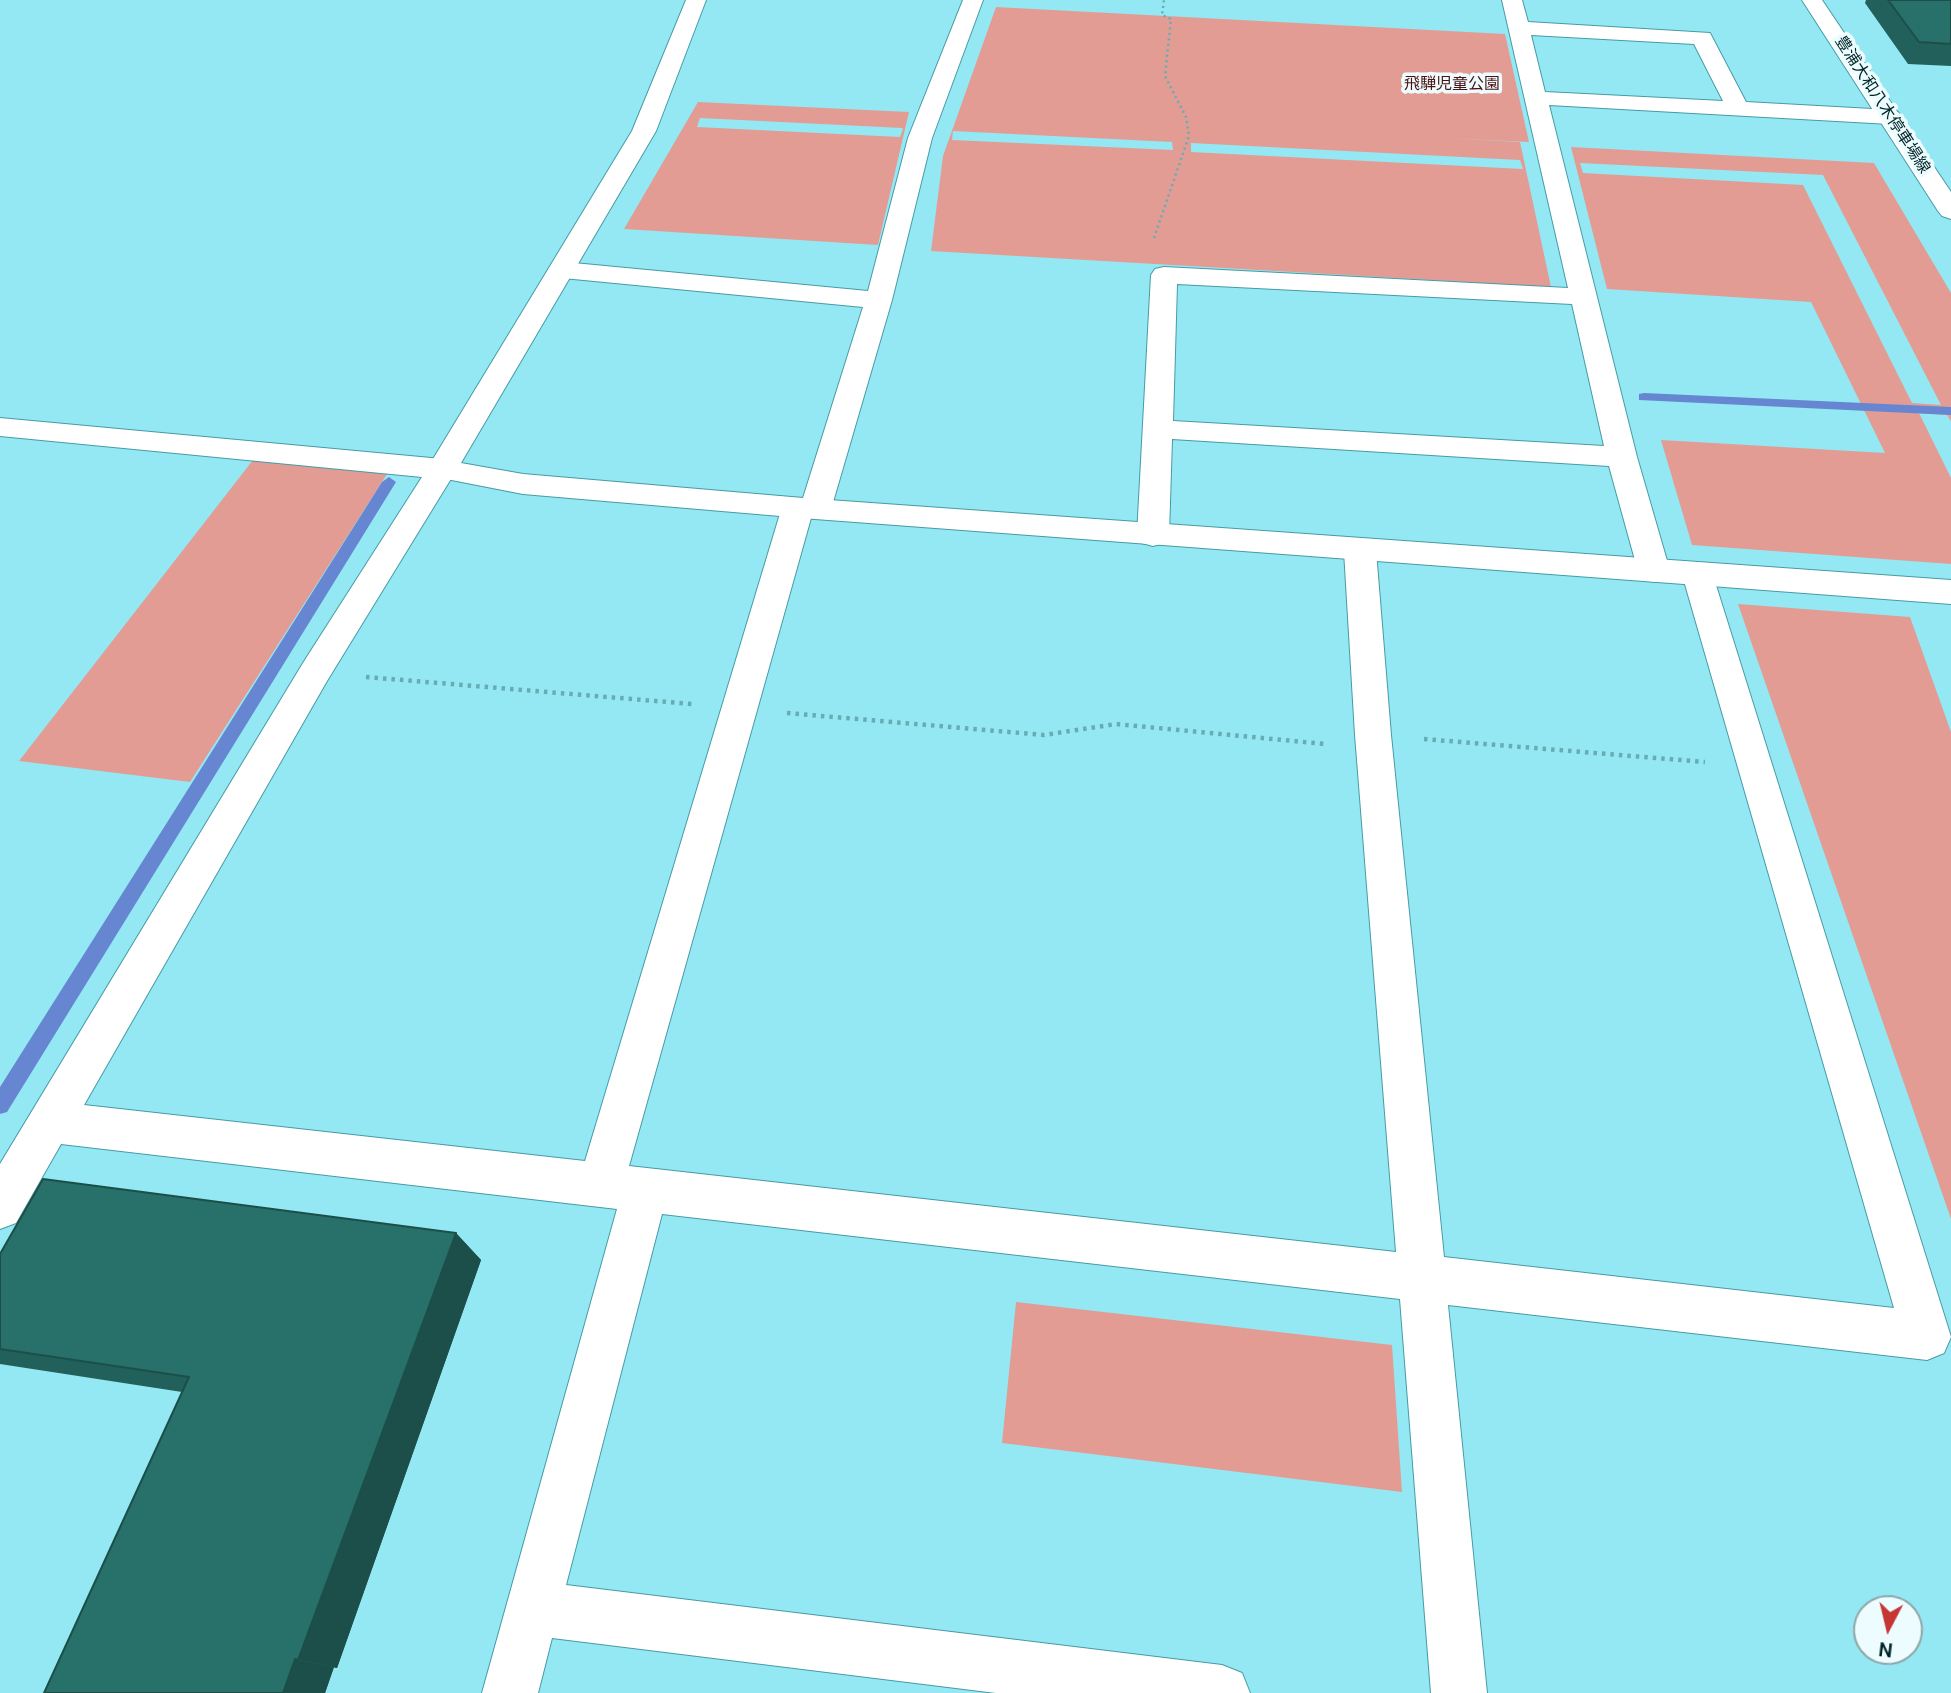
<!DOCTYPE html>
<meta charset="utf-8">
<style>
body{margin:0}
#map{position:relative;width:1951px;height:1693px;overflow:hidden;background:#94e8f3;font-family:"DM Sans",sans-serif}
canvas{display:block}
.north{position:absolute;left:1853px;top:1595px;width:70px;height:70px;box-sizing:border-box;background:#edfcfe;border:2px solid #8ea6a8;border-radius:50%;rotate:187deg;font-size:19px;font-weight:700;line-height:28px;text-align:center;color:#002428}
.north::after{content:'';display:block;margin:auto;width:24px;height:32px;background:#c53635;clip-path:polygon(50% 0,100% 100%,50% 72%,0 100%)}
</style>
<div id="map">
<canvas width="1951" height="1693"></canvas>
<div class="north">N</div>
</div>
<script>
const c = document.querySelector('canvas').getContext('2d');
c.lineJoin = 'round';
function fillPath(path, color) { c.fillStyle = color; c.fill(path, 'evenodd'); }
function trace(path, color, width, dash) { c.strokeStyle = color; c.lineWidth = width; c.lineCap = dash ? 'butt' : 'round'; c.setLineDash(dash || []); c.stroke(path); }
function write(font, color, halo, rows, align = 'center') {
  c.font = font + ' "DM Sans","Noto Sans JP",sans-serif'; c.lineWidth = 7; c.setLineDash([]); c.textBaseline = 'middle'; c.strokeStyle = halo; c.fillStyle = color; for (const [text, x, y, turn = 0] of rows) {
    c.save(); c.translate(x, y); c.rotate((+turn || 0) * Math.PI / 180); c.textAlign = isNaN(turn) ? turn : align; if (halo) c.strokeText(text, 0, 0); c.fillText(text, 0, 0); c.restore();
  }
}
const green = new Path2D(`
 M996,7L1505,34L1529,142L1447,138L1520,142L1551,287L931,251L943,156ZM953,131L1172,142L1173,150L952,140ZM1191,143L1520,160L1523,169L1191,152Z
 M698,102L909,112L878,245L624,229ZM700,118L902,128L903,129L900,137L697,127Z
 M1571,147L1874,163L1951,293V421L1947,415L1919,413L1951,478V564L1692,545L1661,440L1885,453L1811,302L1607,289ZM1580,163L1823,175L1941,405L1912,403L1803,185L1583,173Z
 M253,460L389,471L190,782L19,761Z
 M1738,604L1910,617L1951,732V1219Z
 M1016,1302L1392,1345L1402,1492L1002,1443Z`);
const stream = new Path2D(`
 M1644,393L1951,407V415L1639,400V394Z
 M389,477L396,482L7,1112L0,1114V1087L382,482Z`);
const pathFar1 = new Path2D(`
 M1154,238L1189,136L1186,117L1165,76L1171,19L1162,15L1164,0`);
const path = new Path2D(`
 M366,677L692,704
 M787,713L1044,735L1116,724L1325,744
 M1424,739L1705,762`);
const minor = new Path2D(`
 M963,0H983L932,138L892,300L831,509L826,516L811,518L629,1166L1396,1252L1355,735L1344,551L1349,543L1360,540L1371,543L1376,551L1391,735L1444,1257L1894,1308L1682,574L1686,566L1698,563L1710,566L1951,1337L1944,1353L1927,1360L1448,1305L1487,1693H1431L1400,1299L662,1214L566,1585L1222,1665L1242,1673L1250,1693H996L552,1638L538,1693H482L617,1209L61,1144L16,1223L0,1229V1164L303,663L422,477L0,436V418L442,459L453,462L457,469L327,681L84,1105L585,1161L782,507L787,500L803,498L863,307L563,278L554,276L550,270L554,264L563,262L868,291L908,138Z
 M1502,0H1522L1528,22L1710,33L1746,102L1890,110L1898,112L1902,117L1898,122L1890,124L1549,105L1637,457L1670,571L1666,579L1654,582L1642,579L1638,571L1609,466L1172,439L1169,535L1164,543L1153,546L1142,543L1137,535L1151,275L1155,269L1164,267L1568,288ZM1531,35L1694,44L1723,101L1545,92ZM1177,284L1572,304L1604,446L1173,421Z`);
const tertiary = new Path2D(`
 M686,0H706L656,131L461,463L523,474L815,499L1951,580V604L815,519L523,494L431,476L427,469L632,131Z`);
const secondary = new Path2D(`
 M1802,0H1822L1951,192V219L1942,216L1938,211Z`);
const wall = new Path2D(`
 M1866,0H1951V66L1908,64L1865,3Z
 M456,1233L481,1260L337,1668L334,1667L325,1693H44L182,1392L0,1364V1254Z`);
const shadedWall = new Path2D(`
 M456,1233L481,1260L337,1668L298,1660Z
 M295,1659L334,1667L325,1693H283Z`);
const building = new Path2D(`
 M1888,0H1951V44L1919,42Z
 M43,1179L456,1233L298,1660L295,1659L283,1693H44L189,1377L0,1349V1254Z`);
const farParknames = [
 ["飛騨児童公園",1452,85]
];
const farStreetnames = [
 ["豊浦大和八木停車場線",1882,105,57]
];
fillPath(green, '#e29c94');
fillPath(stream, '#6686d2');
trace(minor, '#469ba5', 2);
trace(tertiary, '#469ba5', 2);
trace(secondary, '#469ba5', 2);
trace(pathFar1, '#67acb5', 2.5, [2, 3.5]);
trace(path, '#67acb5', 4.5, [3.5, 5]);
fillPath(minor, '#fff');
fillPath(tertiary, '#fff');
fillPath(secondary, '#fff');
fillPath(wall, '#22615b');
fillPath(shadedWall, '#1c4f4a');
fillPath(building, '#28716a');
trace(building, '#1c4f4a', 2);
write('16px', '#4d1110', '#edfcfe', farParknames);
write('16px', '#002428', '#edfcfe', farStreetnames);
</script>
